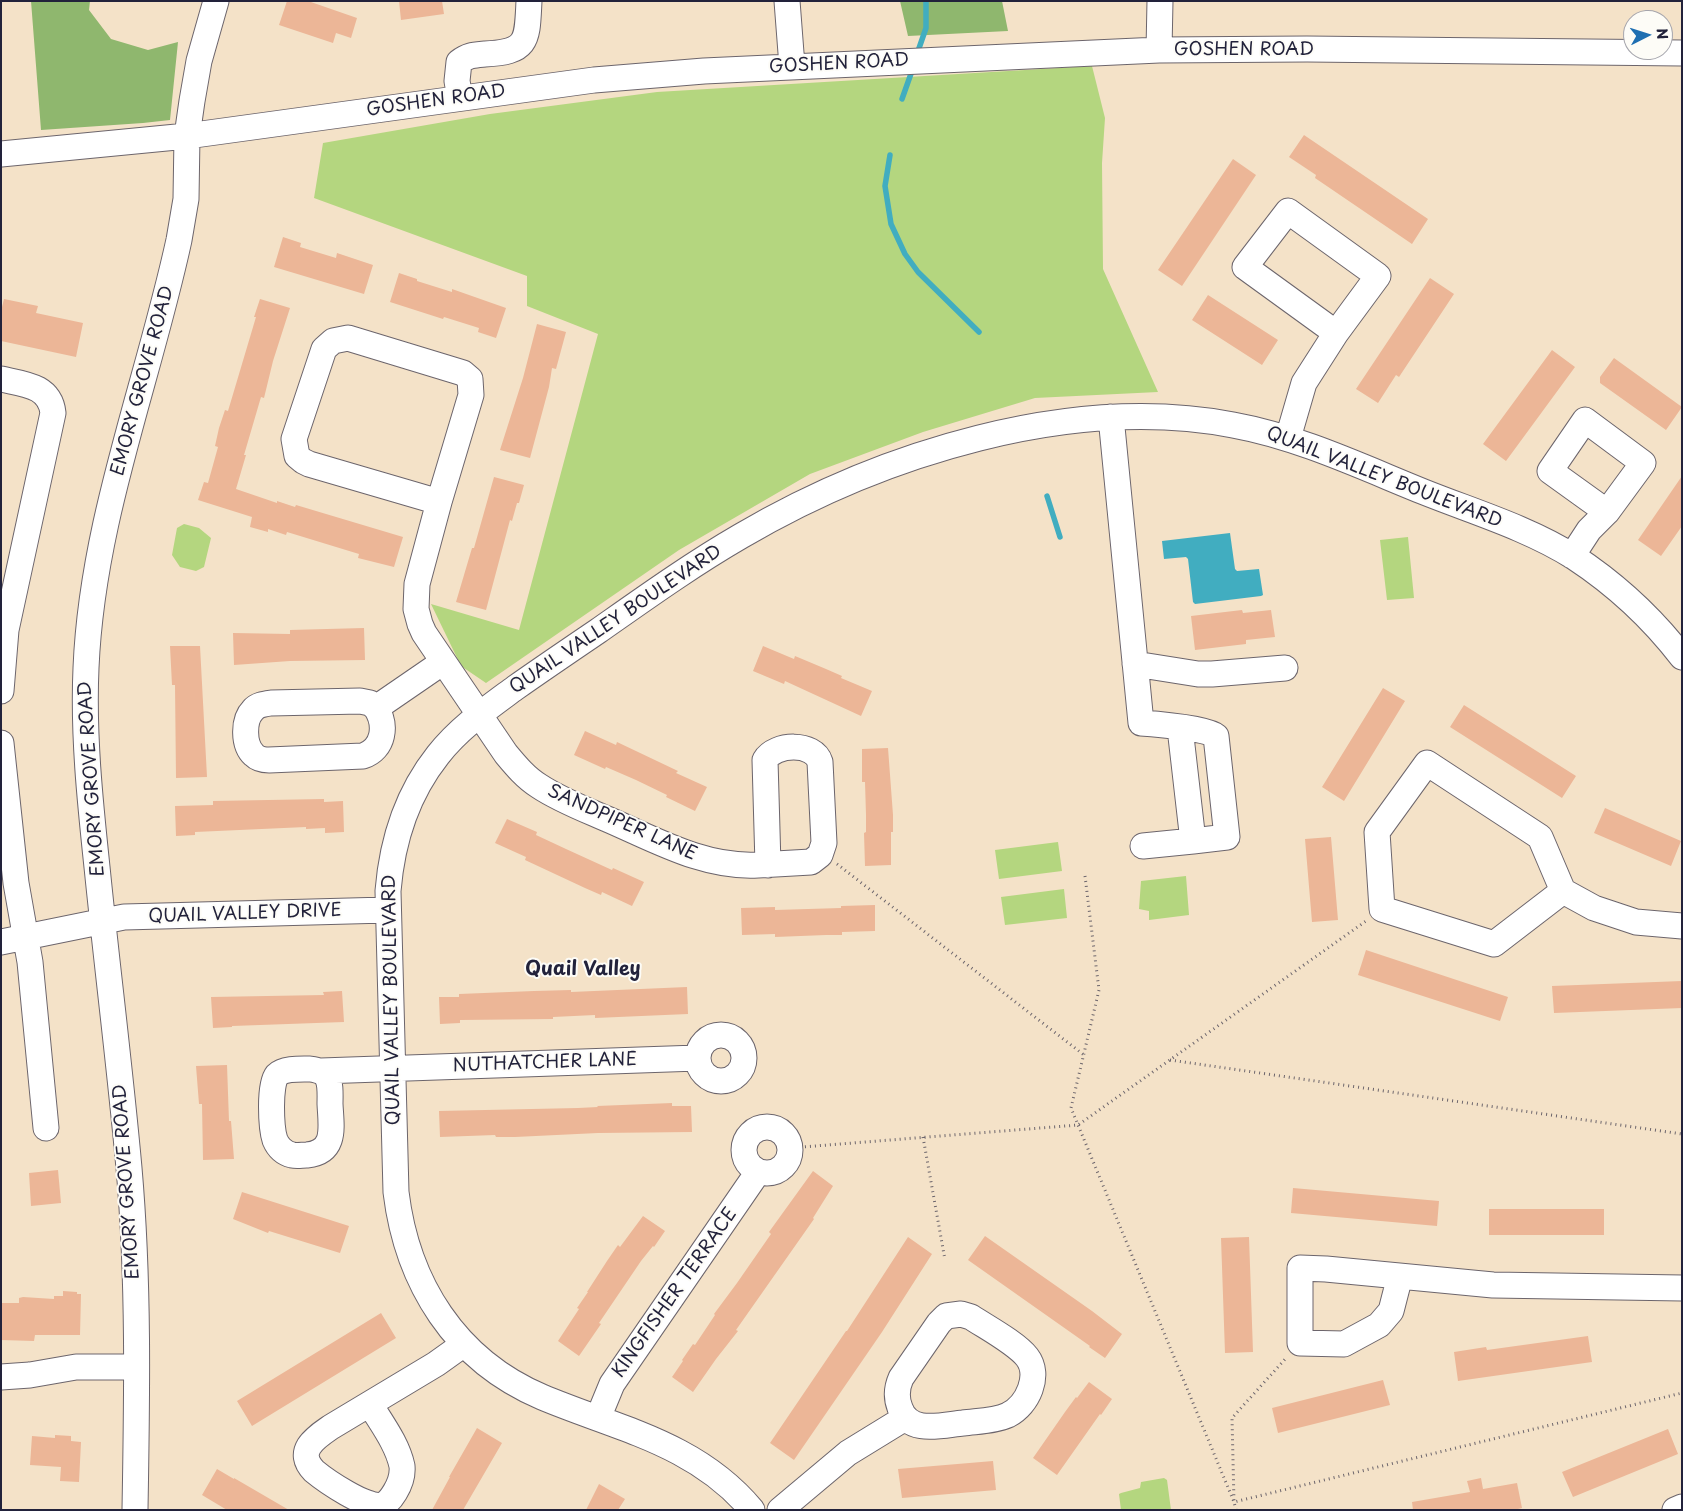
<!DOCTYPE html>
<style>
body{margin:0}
#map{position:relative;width:1683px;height:1511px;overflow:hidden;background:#f4e2c8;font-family:"Playpen Sans",sans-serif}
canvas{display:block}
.frame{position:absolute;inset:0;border:2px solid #22223b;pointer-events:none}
.north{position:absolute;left:1623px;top:10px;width:50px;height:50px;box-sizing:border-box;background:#fdfcf7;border:1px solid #a5a5ac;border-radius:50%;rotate:85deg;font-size:14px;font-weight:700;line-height:20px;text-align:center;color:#22223b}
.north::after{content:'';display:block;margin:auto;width:18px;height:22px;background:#1f6fb2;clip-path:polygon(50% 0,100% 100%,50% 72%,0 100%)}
</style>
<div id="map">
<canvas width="1683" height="1511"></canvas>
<div class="frame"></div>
<div class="north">N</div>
</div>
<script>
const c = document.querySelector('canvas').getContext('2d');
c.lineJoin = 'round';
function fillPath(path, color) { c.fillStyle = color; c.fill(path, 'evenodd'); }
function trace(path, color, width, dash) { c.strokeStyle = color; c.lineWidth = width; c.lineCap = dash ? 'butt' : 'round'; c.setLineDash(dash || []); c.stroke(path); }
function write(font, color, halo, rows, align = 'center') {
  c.font = font + ' "Playpen Sans",sans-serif'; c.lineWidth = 4; c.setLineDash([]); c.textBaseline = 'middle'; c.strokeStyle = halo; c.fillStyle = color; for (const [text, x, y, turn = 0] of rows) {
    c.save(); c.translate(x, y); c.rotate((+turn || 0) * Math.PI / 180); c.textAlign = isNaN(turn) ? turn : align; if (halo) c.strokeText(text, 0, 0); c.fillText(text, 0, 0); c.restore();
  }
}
const green = new Path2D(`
 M1092,66L1105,118L1102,163L1103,269L1158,392L1035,398L923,432L810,474L679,550L486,683L461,666L431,604L519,630L598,334L527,306V276L314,198L323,143L490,114L657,92Z
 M184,524L199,528L211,538L204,567L196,571L180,567L172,555L177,528Z
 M1408,537L1414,598L1387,600L1380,540Z
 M1058,842L1062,871L999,879L995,850Z
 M1186,876L1189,915L1149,920V911L1139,909L1141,881Z
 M1064,889L1067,918L1005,925L1001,897Z
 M1164,1478L1167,1480L1171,1510H1121L1119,1494L1121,1493L1140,1488L1141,1482Z`);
const forest = new Path2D(`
 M31,1H90L89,10L111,39L148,50L178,42L170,120L143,123L41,130Z
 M900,1H1002L1008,31L908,36Z`);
const water = new Path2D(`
 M1230,533L1235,569L1237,571L1259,569L1263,595L1261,596L1195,604L1193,602L1188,559L1186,557L1164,559L1162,541Z`);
const stream = new Path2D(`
 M917,54L926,28V1
 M902,99L913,68
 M890,155L885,186L891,224L905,254L918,272L979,332
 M1047,496L1060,537`);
const building = new Path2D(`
 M287,1H308L357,18L351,38L336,33L333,43L279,25Z
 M399,1H442L444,14L401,20Z
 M1304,135L1428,219L1412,244L1315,178L1316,175L1289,157Z
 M1233,159L1256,175L1182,286L1158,270Z
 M283,237L301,243L300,247L336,258L337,253L373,265L364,294L274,267Z
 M399,273L417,279V281L452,292V289L506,308L496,338L478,332L479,328L444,317L443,319L390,302Z
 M1430,278L1454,294L1399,377L1396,375L1378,403L1356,389Z
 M1208,295L1278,340L1262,365L1192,320Z
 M4,299L38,306L36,313L83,323L76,357L1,341V311Z
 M260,299L290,308L273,361L264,398L261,397L244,455H246L236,489L277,503V501L295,507L296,505L403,537L394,567L358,558L359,554L287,532L286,535L268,529V532L250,527L252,517L198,500L204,482L208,483L218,447L215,446L219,428L225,410L228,411L256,317H254Z
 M537,324L566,332L556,369L552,368L549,387L530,458L500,450L523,378Z
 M1552,350L1575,367L1506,461L1483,444Z
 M1614,358L1682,407L1666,430L1600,383V377Z
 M1682,476V526L1661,556L1638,540Z
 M494,477L524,485L519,503H517L512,521L510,520L486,610L456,602L472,548H474Z
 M1242,610L1243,613L1271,610L1275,637L1246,640V644L1195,650L1191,616Z
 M364,628L365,660L290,661L234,665L233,633L290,634V630Z
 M170,646H200L207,777L176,778L175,685H172Z
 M763,646L794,659L795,656L826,669L842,676L841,678L872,691L861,716L785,681L784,684L753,671Z
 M1383,688L1405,701L1344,801L1322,787Z
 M1464,705L1576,776L1562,798L1450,727Z
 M585,731L616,745L617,742L678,771L676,773L707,787L695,811L666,797L667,795L636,780L606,767L605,769L574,755Z
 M888,748L893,815V832H891V865L865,866L864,833L866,832V815L865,782H862V749Z
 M324,799V802L343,801L344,832L325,833V828L306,829V827L195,832V835L176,836L175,806L213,805V801Z
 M1605,808L1681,841L1671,866L1594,833Z
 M507,819L537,832L536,835L566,849L612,870L613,868L644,882L632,906L602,892L601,895L585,888L525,860L526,857L495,843Z
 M1331,837L1338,920L1312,922L1305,839Z
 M875,905V931L842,932V935H826L775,937V934L742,935L741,908L775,907V910L841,908V906Z
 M1366,950L1508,997L1500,1021L1358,975Z
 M1682,981V1008L1554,1013L1552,986Z
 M687,987L688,1014L595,1018V1015L553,1017V1019L460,1020V1023L440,1024L439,997H459V994L534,991L571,990V992Z
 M342,991L344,1022L232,1026V1027L213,1028L211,997L324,995L323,992Z
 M227,1065L229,1121H231L234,1159L203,1160L202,1104H199L196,1066Z
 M672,1103V1106H691L692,1132L598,1133L515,1137H496L495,1135L440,1137L439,1111L578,1108L598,1107L597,1106Z
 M58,1170L61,1203L31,1206L29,1173Z
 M813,1171L833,1186L813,1218L814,1219L736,1330L738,1331L716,1359L693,1392L672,1377L683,1361L682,1360L693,1344L695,1345L715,1315L714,1314L737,1283L771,1234L769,1232Z
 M1293,1188L1439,1201L1437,1226L1291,1213Z
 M242,1192L349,1226L340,1253L269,1231L268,1233L233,1219Z
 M1489,1209H1604V1235H1489Z
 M643,1216L665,1231L654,1247L653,1246L641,1261L599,1323L601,1324L579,1356L558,1341L579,1309L577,1308L588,1292H587L607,1261L618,1245L620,1247Z
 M985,1236L1092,1311L1122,1334L1105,1358L1089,1347L1090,1346L968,1260Z
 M908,1237L932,1254L882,1332L794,1460L770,1443L846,1331H847Z
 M1249,1237L1253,1352L1225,1353L1221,1238Z
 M63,1291L77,1292V1294H81L80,1335H35L34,1341L1,1340V1303H19V1298L23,1297L54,1299V1296H63Z
 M381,1313L396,1338L252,1426L237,1401Z
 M1588,1336L1592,1362L1458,1381L1454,1352L1486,1347L1487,1350Z
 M1383,1380L1390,1405L1278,1433L1272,1408Z
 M1089,1382L1112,1399L1101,1415L1100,1414L1057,1475L1033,1458L1065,1412L1076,1397L1077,1398Z
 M477,1428L502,1443L463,1510H432L450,1477H449Z
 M1668,1429L1678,1454L1573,1497L1562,1472Z
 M55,1435L71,1436V1441L81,1442L79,1482L60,1481L61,1467L30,1465L32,1436L55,1438Z
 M993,1461L996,1490L902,1498L898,1469Z
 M217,1469L234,1479V1478L289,1510H227L202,1495Z
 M1481,1478L1483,1489L1517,1483L1522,1508L1514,1510H1413L1412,1502L1470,1492L1467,1481Z
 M599,1484L625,1499L618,1510H586Z`);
const path = new Path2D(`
 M837,864L1084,1055
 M1085,876L1099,990L1071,1108L1234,1502L1682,1393
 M1170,1060L1682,1134
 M923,1137L945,1260
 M790,1148L1078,1125L1366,921
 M1236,1510L1234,1502L1232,1418L1287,1357`);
const minor = new Path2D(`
 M787,1L792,66
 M1159,50L1160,1
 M460,98L457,81L459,62C468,55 474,55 485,54C529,52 527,40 529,1
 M1,154L187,136L594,80L704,71L1159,50L1307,49L1682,53
 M1,379C23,384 50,385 53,413L6,630L1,691
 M1111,417L1141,723C1155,724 1207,728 1216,736L1227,837L1193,841L1180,728
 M1288,438L1304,383L1336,333L1378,276L1288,211L1245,267L1336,333
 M439,502L309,464L303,461L297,456L294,439L324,349L333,341L348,338L463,373L470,379L471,395L439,502L417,584L416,609L420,624L424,633L506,754C516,766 526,778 539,786C560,800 584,809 607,819C656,840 704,868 758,865L811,862L820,855L824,843L820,762C814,742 775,743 765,760L768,865
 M1572,556L1589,530L1607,512L1643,463L1585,420L1550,471L1607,512
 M1135,664L1198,674H1212L1285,668
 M376,708C387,725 384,749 363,756L269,760C263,760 258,759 254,755C243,745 243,720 253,710C257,705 264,704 271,703L360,701L370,703L376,708L443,662
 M1,743L16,883L30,962L46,1128
 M1143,846L1193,841
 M1563,891L1494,944L1382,909L1377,832L1427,763L1540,837L1563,891L1594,908L1636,922L1682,926
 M1,942L124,917L387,910
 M698 1058a23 23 0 1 1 46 0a23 23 0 1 1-46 0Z
 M310,1069C317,1070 323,1071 327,1077C331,1084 330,1096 330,1104C331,1126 337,1152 307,1155C302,1155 297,1156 292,1155C284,1153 278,1147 275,1140C271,1128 269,1085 277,1075C284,1068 301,1069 310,1069Z
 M321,1071L698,1058
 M744 1150a23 23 0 1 1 46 0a23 23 0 1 1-46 0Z
 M1400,1276L1391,1311L1379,1325L1344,1344L1300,1343V1268L1326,1269L1493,1285L1682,1288
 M961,1314L971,1317C986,1327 1016,1343 1027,1357C1041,1375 1028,1405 1008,1415C995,1421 978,1421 963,1423C942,1425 909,1435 900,1408C896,1398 897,1387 901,1378L939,1323L946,1316Z
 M1,1377L30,1375L76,1367H136
 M370,1404C381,1423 397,1443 402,1466C403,1476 400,1484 395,1492C392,1497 388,1503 382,1505C367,1509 326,1481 314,1471C295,1451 315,1438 331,1427L436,1364L464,1344
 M598,1418L612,1384L758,1172
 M135,1510C137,1396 139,1282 129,1168C120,1068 107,967 97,867C90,801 83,734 86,668C92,521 148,383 179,240L186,199L187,136L192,101L199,61L216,1
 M752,1510C696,1443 618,1429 542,1397C455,1360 407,1283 396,1192L388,891C392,842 407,794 438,755C459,728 488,708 515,688C542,669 570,650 598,631C645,598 691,565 741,536C881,454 1071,394 1233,425C1299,437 1362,467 1424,492C1474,512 1528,528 1574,557C1615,584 1652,618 1682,657
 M780,1510L848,1453L905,1418
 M1675,1510L1682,1507`);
const streetNames = [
 ["GOSHEN ROAD",1244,50],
 ["GOSHEN ROAD",839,64,-3],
 ["GOSHEN ROAD",436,101,-8],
 ["EMORY GROVE ROAD",143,381,-75],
 ["QUAIL VALLEY BOULEVARD",1384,478,21],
 ["QUAIL VALLEY BOULEVARD",616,620,-34],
 ["EMORY GROVE ROAD",92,779,-94],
 ["SANDPIPER LANE",622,823,24],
 ["QUAIL VALLEY DRIVE",245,914,-2],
 ["QUAIL VALLEY BOULEVARD",392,1000,-91],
 ["NUTHATCHER LANE",545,1063,-2],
 ["EMORY GROVE ROAD",127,1182,-94],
 ["KINGFISHER TERRACE",675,1293,-55]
];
const neighbourhoodNames = [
 ["Quail Valley",583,970]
];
fillPath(green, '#b4d67f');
fillPath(forest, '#8fb76e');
fillPath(water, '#41adc0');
trace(stream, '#41adc0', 5.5);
fillPath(building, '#ecb697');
trace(minor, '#6c656c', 27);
trace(path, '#6c656c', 3, [1, 4]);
trace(minor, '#fff', 25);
write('18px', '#22223b', '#fdfcf7', streetNames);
write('bold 19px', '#22223b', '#fdfcf7', neighbourhoodNames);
</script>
